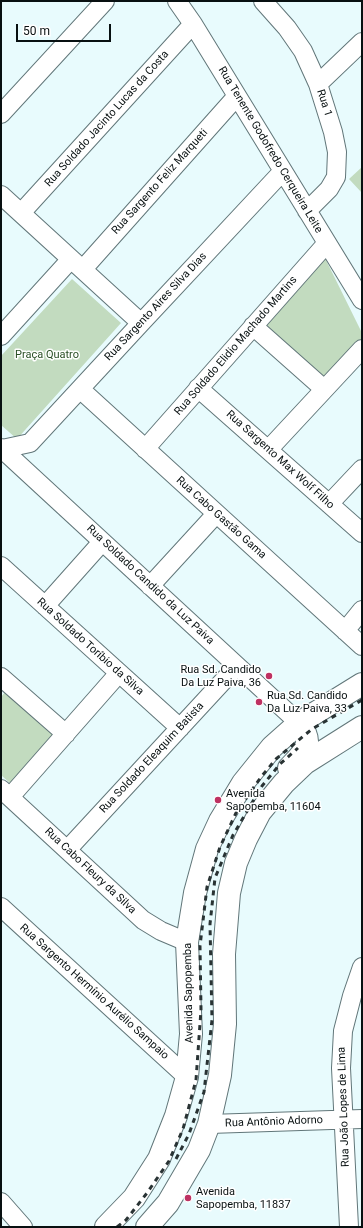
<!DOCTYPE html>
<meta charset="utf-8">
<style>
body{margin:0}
#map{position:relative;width:363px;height:1228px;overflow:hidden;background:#e8fbfd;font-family:Roboto,sans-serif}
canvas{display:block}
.frame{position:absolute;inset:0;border:2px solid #081011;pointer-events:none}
.scale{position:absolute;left:16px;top:24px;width:95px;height:18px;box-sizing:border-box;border:2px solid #081011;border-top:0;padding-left:5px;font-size:12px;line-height:14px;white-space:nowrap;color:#081011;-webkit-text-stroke:3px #fff;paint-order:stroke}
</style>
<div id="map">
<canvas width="363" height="1228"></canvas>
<div class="frame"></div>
<div class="scale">50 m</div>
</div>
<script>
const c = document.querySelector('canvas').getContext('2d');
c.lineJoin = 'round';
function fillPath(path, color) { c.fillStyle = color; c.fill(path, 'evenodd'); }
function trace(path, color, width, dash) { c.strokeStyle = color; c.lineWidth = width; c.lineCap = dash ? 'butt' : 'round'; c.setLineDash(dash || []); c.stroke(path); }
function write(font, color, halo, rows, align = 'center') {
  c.font = font + ' Roboto,sans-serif'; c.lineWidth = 3; c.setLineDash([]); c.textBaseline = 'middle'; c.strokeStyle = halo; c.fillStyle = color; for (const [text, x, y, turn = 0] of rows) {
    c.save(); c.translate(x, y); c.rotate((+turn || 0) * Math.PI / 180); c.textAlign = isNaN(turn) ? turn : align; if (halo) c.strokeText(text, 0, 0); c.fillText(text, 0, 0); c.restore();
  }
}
const green = new Path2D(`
 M362,167V193L349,179Z
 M323,254L362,333V338L324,380L260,323Z
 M72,279L121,323L17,439L1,425V356Z
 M6,691L56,736L12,785L1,775V697Z`);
const minor = new Path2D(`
 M177,1L193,24L362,300
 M263,1L287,28L303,51L318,84L333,132L337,152L336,177L329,189L307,211
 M318,84L362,42
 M1,114L105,1
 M1,195L141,323
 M21,213L193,24
 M83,269L237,96
 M253,326L324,389
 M1,336L71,259
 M198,388L362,533
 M80,389L362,646
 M1,448L299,723
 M2,449L30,443L141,323L283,171
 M145,449L327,243
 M268,450L362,349
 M329,504L362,469
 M1,566L180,728
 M150,586L216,514
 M45,606L102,542
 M345,631L362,610
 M1,677L66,734
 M1,789L143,920L161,931L187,942
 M10,797L119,673
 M67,850L237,666
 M1,907L187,1077
 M209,1124L362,1119
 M1,1202L23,1227
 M349,1227L341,1068L343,1031L352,996L362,967`);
const major = new Path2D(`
 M289,768C305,751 315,744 299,723
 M106,1227L134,1198L159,1159L176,1116L187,1077L191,1034L187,942L195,893L207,849L220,821L243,783L272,747L299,723L362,684
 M147,1227L168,1203L199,1150L209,1124L220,1075L225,1024L224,954L229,893L236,863L246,839L260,812L284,783L305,763L362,727`);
const rail = new Path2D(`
 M176,1159L189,1134L204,1092L212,1020L210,924L215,878L233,835L262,786L280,764L298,748
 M117,1227L126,1220L147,1193L169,1161L183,1129L196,1080L201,1010L200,946L207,887L220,847L236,813L261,777L276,759L312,729L362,700`);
const markers = [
 [269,676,4,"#be3162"],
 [259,702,4,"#be3162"],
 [218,800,4,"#be3162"],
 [188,1198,4,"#be3162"]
];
const streetNames = [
 ["Rua 1",324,103,72],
 ["Rua Soldado Jacinto Lucas da Costa",107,119,-48],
 ["Rua Tenente Godofredo Cerqueira Leite",270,150,59],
 ["Rua Sargento Feliz Marqueti",160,182,-48],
 ["Rua Sargento Aires Silva Dias",156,307,-47],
 ["Rua Soldado Elidio Machado Martins",236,346,-49],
 ["Rua Sargento Max Wolf Filho",280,460,42],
 ["Rua Cabo Gastão Gama",221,518,42],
 ["Rua Soldado Candido da Luz Paiva",150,585,43],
 ["Rua Soldado Toríbio da Silva",90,647,42],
 ["Rua Soldado Eleaquim Batista",152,758,-47],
 ["Rua Cabo Fleury da Silva",90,871,43],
 ["Rua Sargento Hermínio Aurélio Sampaio",94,992,42],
 ["Avenida Sapopemba",189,993,-91],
 ["Rua João Lopes de Lima",344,1107,-92],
 ["Rua Antônio Adorno",274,1122,-2]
];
const parkNames = [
 ["Praça Quatro",47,355]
];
const poiNames = [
 ["Rua Sd. Candido",261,670,"right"],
 ["Da Luz Paiva, 36",261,683,"right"],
 ["Rua Sd. Candido",267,696],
 ["Da Luz Paiva, 33",267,709],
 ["Avenida",226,794],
 ["Sapopemba, 11604",226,807],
 ["Avenida",196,1192],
 ["Sapopemba, 11837",196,1205]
];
fillPath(green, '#c2dbbf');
trace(minor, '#617679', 20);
trace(major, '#617679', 24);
trace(minor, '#fff', 18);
trace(major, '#fff', 22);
trace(rail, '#293334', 3, [5, 5]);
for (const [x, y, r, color] of markers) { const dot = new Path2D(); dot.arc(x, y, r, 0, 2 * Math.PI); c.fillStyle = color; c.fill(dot); trace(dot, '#fff', 1.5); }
write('11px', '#081011', '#fff', streetNames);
write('11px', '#284e24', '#fff', parkNames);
write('11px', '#081011', '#fff', poiNames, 'left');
</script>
